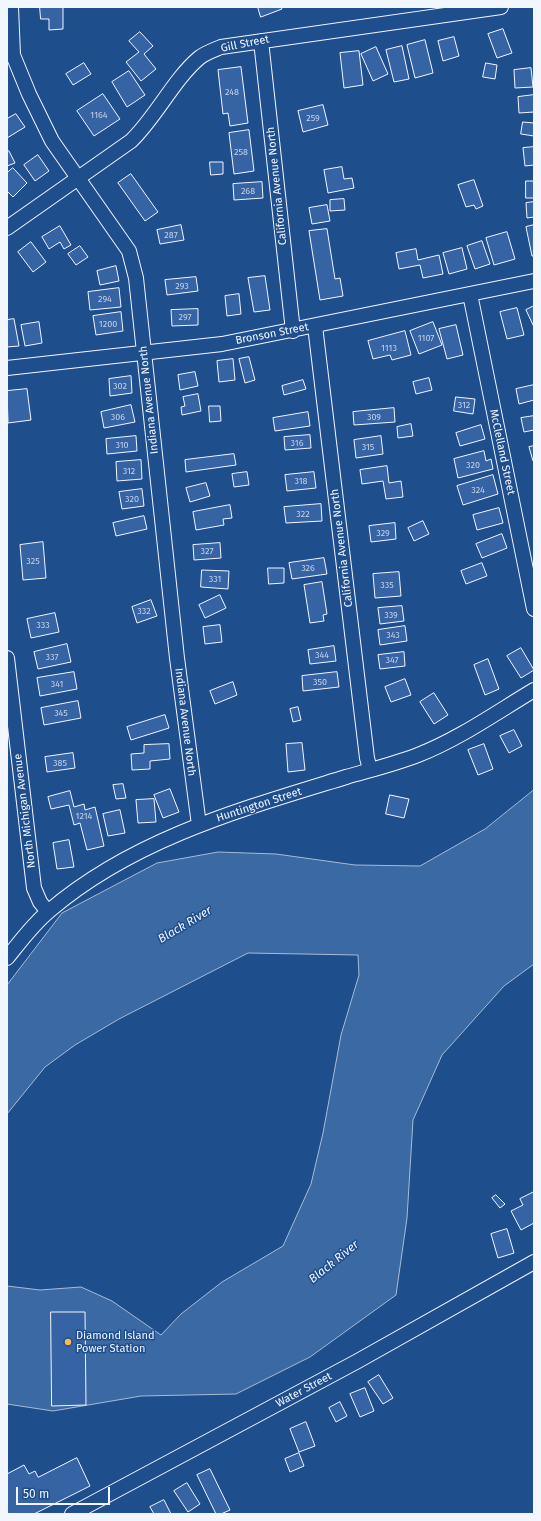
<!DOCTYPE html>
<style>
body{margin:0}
#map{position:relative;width:541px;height:1521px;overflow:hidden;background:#1f4e8c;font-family:"Fira Sans",sans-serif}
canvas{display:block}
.frame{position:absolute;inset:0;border:8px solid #f2f6ff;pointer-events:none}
.scale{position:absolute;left:16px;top:1487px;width:94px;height:18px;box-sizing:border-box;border:2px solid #f2f6ff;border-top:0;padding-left:5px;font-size:12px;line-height:14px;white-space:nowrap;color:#f2f6ff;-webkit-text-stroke:3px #1f4e8c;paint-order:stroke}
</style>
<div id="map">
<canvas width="541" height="1521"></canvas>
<div class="frame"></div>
<div class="scale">50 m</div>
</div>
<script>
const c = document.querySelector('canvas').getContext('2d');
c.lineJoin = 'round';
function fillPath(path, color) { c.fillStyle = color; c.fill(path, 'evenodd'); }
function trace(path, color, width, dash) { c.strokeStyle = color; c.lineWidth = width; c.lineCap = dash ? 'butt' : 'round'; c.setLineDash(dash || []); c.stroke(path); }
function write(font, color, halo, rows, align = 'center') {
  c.font = font + ' "Fira Sans",sans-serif'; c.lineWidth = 3; c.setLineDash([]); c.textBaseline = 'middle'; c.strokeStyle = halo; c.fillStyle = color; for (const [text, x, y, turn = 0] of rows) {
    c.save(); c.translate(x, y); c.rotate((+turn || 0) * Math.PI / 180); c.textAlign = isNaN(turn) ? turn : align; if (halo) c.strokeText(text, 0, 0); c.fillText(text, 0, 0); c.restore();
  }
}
const water = new Path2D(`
 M534,790V964L504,986L442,1055L413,1120L407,1218L396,1295L310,1357L236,1394L141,1396L53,1411L7,1404V1286L40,1290L81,1287L112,1301L161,1335L181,1314L222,1282L283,1246L311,1184L323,1133L341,1035L359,975L358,955L248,953L119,1019L75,1045L45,1067L7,1114V985L62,913L157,863L218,852L276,854L355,865L420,866L485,829Z`);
const building = new Path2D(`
 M40,7H63V29L49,30V19H41Z
 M258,7H281L282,9L261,17Z
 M503,29L512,53L497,58L488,34Z
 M140,32L153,46L144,54L156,69L141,81L126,62L139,52L129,41Z
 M454,37L459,56L443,61L438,41Z
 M425,40L433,73L415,78L407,45Z
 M402,46L409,79L394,82L386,50Z
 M376,47L388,74L373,81L361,54Z
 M359,51L363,85L344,88L340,53Z
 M84,63L91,74L73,85L66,74Z
 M486,63L497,65L495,79L483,77Z
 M241,67L248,123L230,126L228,113L223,114L218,70Z
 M531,68L533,87L515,88L514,70Z
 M129,71L145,95L127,107L112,82Z
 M103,94L120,119L94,136L77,111Z
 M534,95V112L519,113L518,97Z
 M323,105L328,125L303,132L298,111Z
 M16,114L25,127L7,138V119Z
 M523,122L534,123V136L521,134Z
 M249,130L254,171L234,174L229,133Z
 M534,147V165L525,166L523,148Z
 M9,151L15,163L7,166V152Z
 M38,155L49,171L35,181L24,165Z
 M210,162H223V174L211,175Z
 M342,167L344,179L352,178L354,188L328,193L324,170Z
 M13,168L27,183L13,197L7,191V173Z
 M131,174L158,212L145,221L118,183Z
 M474,180L483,206L476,209L474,205L466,207L458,185Z
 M526,181H534V198H526Z
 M262,182L263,198L234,200L233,184Z
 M344,199L345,210L330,211V200Z
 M534,202V217L527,218L526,203Z
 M327,205L330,221L312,224L309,208Z
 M181,225L184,240L160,244L157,230Z
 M534,225V256H532L526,227Z
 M60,226L71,245L64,249L60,242L49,249L42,237Z
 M327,229L335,279L340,278L343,296L320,300L309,231Z
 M507,232L515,259L494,265L486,238Z
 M482,241L490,264L475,269L467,246Z
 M31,242L46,262L33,272L18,252Z
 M80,246L88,257L76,265L68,254Z
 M462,248L467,269L449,274L443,253Z
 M416,249L418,260L439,255L443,274L423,278L420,265L399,269L396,253Z
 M116,266L119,281L100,285L97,271Z
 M265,276L270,310L254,312L248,278Z
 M196,277L198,291L167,295L165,280Z
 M119,288L121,307L90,310L88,292Z
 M239,294L241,314L227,316L225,296Z
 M534,306V327L526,310Z
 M517,308L524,335L507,339L500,312Z
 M198,309V325L172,326L171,310Z
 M121,312L123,331L96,335L93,316Z
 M14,319L19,346L7,347V320Z
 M39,322L42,343L25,346L21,325Z
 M433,322L442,345L419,354L410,331Z
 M456,325L463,355L447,359L439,329Z
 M405,331L411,355L392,360L390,355L373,359L368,341Z
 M249,357L255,380L245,383L239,359Z
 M233,359L235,380L219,382L217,361Z
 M195,372L198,386L180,390L178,375Z
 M131,376L132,393L110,396L109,379Z
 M429,378L432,390L416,394L413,382Z
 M303,380L306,389L284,395L282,386Z
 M534,385V400L519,404L516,389Z
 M27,389L31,420L8,423L7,391Z
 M198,394L201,411L182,415L181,407L185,406L183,397Z
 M456,397L475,399L473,414L454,411Z
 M131,405L135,422L104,428L101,412Z
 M209,406H220L221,421L210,422Z
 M394,408L395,422L354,425L353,412Z
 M308,412L310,426L275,431L273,418Z
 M534,416V430L524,432L521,418Z
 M411,424L413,436L398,438L397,427Z
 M481,425L485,439L460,446L456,433Z
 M310,435L311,448L285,450L284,437Z
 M136,436L137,451L107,454L106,439Z
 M381,436L383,454L356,458L354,440Z
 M534,446V460L533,461L529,447Z
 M484,451L486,461L491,459L493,469L458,478L454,459Z
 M234,454L236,465L186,472L185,460Z
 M141,460L142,479L117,481L116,462Z
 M387,466L389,483L401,481L403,497L386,499L383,481L362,484L360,470Z
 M247,472L249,485L234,487L232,474Z
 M314,472L316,488L287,491L285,475Z
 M493,475L498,494L463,505L457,486Z
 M206,483L210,496L190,502L186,488Z
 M142,489L144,506L122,509L119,492Z
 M321,504L322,521L286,523L284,507Z
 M230,505L232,518L223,519L224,525L196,530L193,512Z
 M499,508L503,523L477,530L473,515Z
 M144,516L147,529L116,536L113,523Z
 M423,521L429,534L414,541L408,528Z
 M395,523L396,539L371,542L369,526Z
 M502,534L507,548L482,558L476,544Z
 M43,542L46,578L23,580L20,545Z
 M220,543L221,558L194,560L193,545Z
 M324,558L327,574L292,579L289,563Z
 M482,563L487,576L466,584L461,571Z
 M268,568H284V583L269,584Z
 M202,570L229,571L228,589L201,587Z
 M399,572L401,596L375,598L373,574Z
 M322,582L327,614L323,615L324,621L310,623L304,585Z
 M220,595L226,608L205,618L199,605Z
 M151,600L157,616L137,623L132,607Z
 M402,606L404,621L380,624L378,608Z
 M55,613L59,632L31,638L27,619Z
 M220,625L222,642L205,644L203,627Z
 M405,626L407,641L380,645L378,630Z
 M67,644L71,662L38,669L34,652Z
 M334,646L336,661L310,664L308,650Z
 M521,648L534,670L521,678L507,656Z
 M404,652L405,666L380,669L378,655Z
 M488,659L499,689L485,695L474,665Z
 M74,672L77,689L40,696L37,678Z
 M337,672L339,687L303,691L302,676Z
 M405,679L411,695L391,702L385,687Z
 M233,682L237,695L215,704L210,691Z
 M434,693L448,715L434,724L420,702Z
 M78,701L81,718L44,725L41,708Z
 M298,707L301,720L293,722L290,709Z
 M165,715L169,728L131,740L127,727Z
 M514,730L522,746L509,753L500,736Z
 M302,743L305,770L288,772L286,744Z
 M169,744L170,759L150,761V769L132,770L131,754L144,753V745Z
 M484,744L493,769L478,775L468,750Z
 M73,753L75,768L47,772L45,757Z
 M123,784L126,798L116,799L113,785Z
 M170,789L179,812L163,818L154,795Z
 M70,791L74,807L84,804L85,810L95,807L104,846L87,850L80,823L74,825L69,805L51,809L48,797Z
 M390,795L409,799L404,818L386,814Z
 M154,799L156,822L138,823L136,800Z
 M120,810L125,833L108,836L103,814Z
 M69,840L74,867L57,869L53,843Z
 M534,1192V1223L521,1230L511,1211L523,1205L520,1199Z
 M496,1195L505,1204L500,1208L492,1198Z
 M507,1229L514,1253L498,1258L491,1234Z
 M51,1312H85L86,1405L52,1406Z
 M379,1375L393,1398L383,1404L368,1382Z
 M365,1388L374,1411L360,1417L350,1394Z
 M340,1402L347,1416L336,1422L329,1408Z
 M306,1422L315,1446L299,1452L290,1429Z
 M299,1453L304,1466L290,1472L285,1459Z
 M77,1458L90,1486L34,1514H7V1474L24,1465L29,1474L35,1471L38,1477Z
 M210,1469L230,1510L221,1514H216L197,1475Z
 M187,1483L200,1504L188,1512L174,1491Z
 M164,1500L171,1514H154L150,1507Z`);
const minor = new Path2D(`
 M11,7L13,55L29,94L52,141L129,251L136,278L177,658L199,825
 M261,41L293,331
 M7,228L131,141C156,117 174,79 199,58C205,53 214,50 221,47L501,7
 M470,294L534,609
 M315,326L367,758L370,769
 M7,368L222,344L534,281
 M7,658L34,888L40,902L48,912
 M7,958C20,942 33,924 49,911C133,839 242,809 346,777C370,770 395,764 418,755C459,739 497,712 534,690
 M72,1514L356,1362L534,1262`);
const markers = [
 [68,1342,4,"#ffb74d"]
];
const numberNames = [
 ["248",232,92],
 ["1164",99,115],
 ["259",313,118],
 ["258",241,152],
 ["268",248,191],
 ["287",171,235],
 ["293",182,286],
 ["294",105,299],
 ["297",185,317],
 ["1200",108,324],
 ["1107",426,338],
 ["1113",389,348],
 ["302",120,386],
 ["312",464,405],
 ["306",118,417],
 ["309",374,417],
 ["316",297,443],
 ["310",122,445],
 ["315",368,447],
 ["320",473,465],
 ["312",129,471],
 ["318",301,481],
 ["324",478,490],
 ["320",132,499],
 ["322",303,514],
 ["329",383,533],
 ["327",207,551],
 ["325",33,561],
 ["326",308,568],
 ["331",215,579],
 ["335",387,585],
 ["332",144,611],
 ["339",391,615],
 ["333",43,625],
 ["343",393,635],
 ["344",322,655],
 ["337",52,657],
 ["347",392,660],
 ["350",320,682],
 ["341",57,684],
 ["345",61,713],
 ["385",60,763],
 ["1214",84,816]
];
const streetNames = [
 ["Gill Street",245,44,-11],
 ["California Avenue North",277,186,-96],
 ["Bronson Street",272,334,-11],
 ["Indiana Avenue North",149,400,-96],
 ["McClelland Street",502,452,78],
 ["California Avenue North",342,548,-97],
 ["Indiana Avenue North",185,722,83],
 ["Huntington Street",259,805,-18],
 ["North Michigan Avenue",25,811,-97],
 ["Water Street",304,1390,-28]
];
const poiNames = [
 ["Diamond Island",76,1336],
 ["Power Station",76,1349]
];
const waterNames = [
 ["Black River",185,925,-31],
 ["Black River",334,1262,-39]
];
fillPath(water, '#3b69a3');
trace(water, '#a8bbd7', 1);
fillPath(building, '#3563a3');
trace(building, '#f2f6ff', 1);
trace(minor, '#f2f6ff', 16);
trace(minor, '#1f4e8c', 14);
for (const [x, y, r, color] of markers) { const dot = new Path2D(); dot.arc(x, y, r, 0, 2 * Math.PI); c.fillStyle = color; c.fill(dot); trace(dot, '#1f4e8c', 1.5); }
write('9px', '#c3d1e8', null, numberNames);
write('11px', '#f2f6ff', '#1f4e8c', streetNames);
write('11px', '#f2f6ff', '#1f4e8c', poiNames, 'left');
write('italic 12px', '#f2f6ff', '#1f4e8c', waterNames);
</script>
